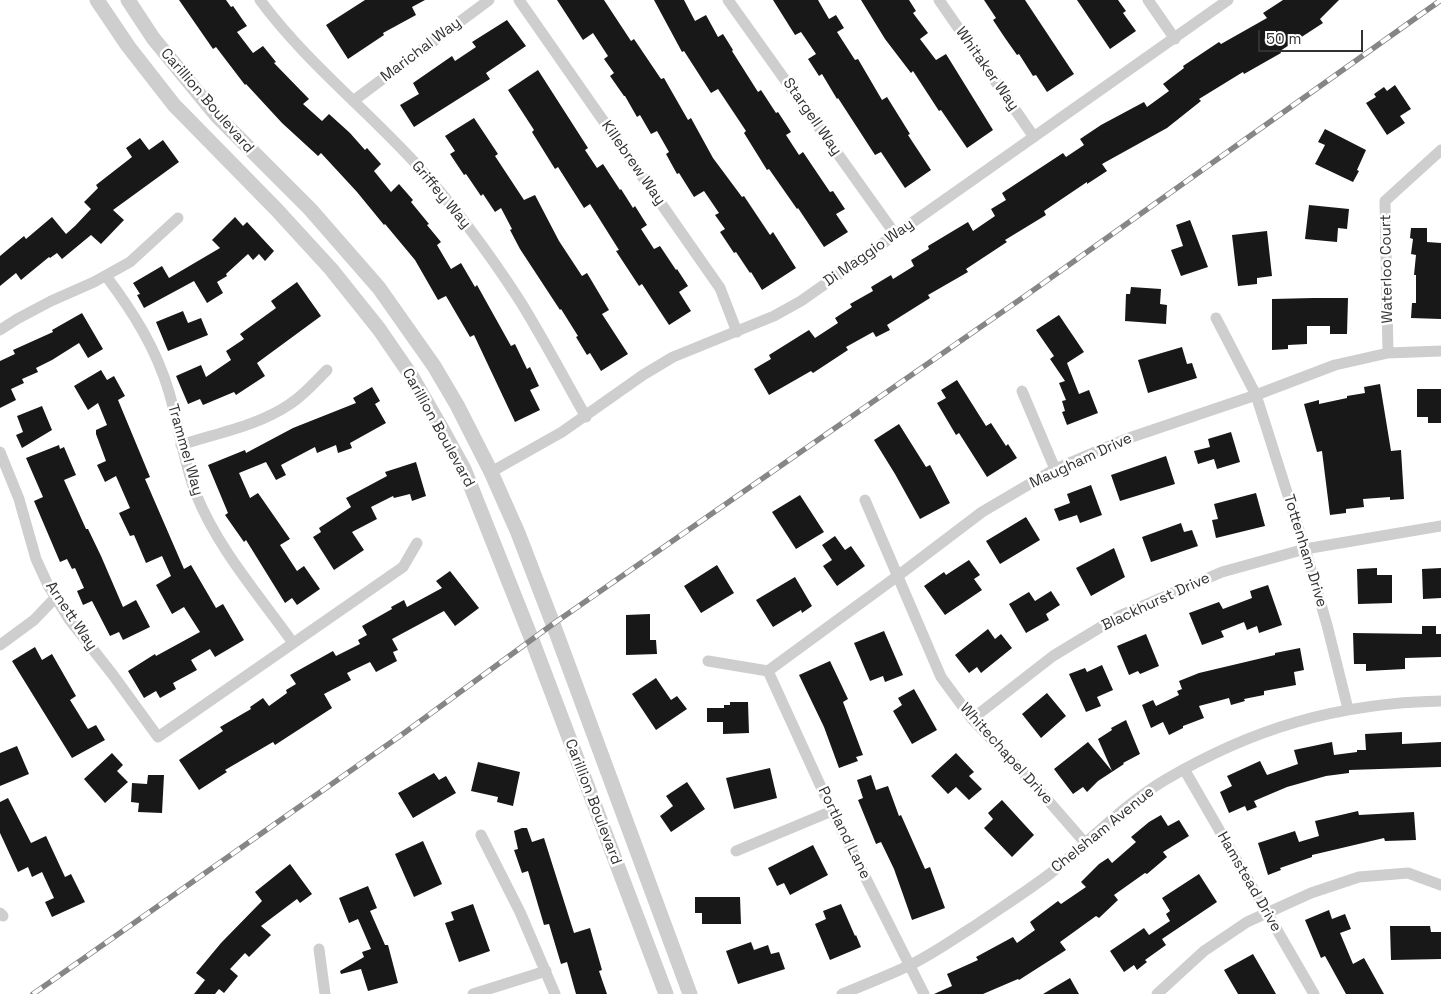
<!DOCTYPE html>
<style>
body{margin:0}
#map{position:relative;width:1441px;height:994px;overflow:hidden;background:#fff;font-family:"Space Grotesk",sans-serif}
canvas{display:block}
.scale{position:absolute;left:1258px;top:30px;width:105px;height:22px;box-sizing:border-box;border:2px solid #313131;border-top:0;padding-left:6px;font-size:15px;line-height:18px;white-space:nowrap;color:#313131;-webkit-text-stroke:4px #fff;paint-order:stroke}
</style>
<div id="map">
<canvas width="1441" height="994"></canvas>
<div class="scale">50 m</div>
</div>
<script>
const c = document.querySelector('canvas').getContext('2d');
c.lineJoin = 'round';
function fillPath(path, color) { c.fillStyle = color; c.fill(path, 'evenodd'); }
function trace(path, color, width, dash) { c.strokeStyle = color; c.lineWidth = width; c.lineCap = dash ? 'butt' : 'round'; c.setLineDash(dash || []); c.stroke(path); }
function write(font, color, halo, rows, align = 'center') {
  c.font = font + ' "Space Grotesk",sans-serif'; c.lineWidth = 5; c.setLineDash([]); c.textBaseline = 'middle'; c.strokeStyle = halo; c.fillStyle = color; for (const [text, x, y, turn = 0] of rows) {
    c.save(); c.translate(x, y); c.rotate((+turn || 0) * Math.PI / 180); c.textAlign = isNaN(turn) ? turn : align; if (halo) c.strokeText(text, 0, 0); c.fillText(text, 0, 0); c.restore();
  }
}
const building = new Path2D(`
 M179,0H226L231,7L233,6L247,26L237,32L253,53L263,46L276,62L274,63L309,99L303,104L322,121L329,114L350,133L365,150L367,148L381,164L374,171L391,192L399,184L413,200L411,202L429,224L427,225L441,242L437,245L451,269L461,263L475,287L477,285L511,346L515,344L527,369L530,367L539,386L530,390L540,410L515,422L474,335L470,337L446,296L438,300L415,260L385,224L384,225L357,192L321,153L318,156L282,123L246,84L245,85L216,47L213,49Z
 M365,0H425L412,7L416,15L383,33L384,35L348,59L326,25Z
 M557,0H604L631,41L634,39L661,79L664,78L688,120L691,118L713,158L742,197L744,196L770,235L773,232L796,268L762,290L751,272L750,273L736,252L734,253L720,232L725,229L715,215L719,213L704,191L694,197L679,173L677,174L666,154L669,152L657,131L651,134L640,115L637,117L625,96H624L610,76L614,73L604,59L608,56L593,33L583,40Z
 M654,0H684L695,21L706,15L718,37L723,34L733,50L732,51L758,92L761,90L776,113L778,112L791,132L786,135L799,155L803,152L830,192L833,191L845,209L836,214L848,232L824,247L798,208L797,209L769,169L767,170L744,133L746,131L718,89L711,93L684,51L682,52Z
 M773,0H818L829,19L836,15L844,28L837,32L855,60L858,59L882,100L887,97L910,134L908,135L931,170L905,188L881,152L875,155L838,98L837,99L822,74L819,76L808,59L816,54L801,32L795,35Z
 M861,0H909L916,11L913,13L928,33L920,39L936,60L946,54L993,130L967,148L941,110L939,111L913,71L911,73L885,39Z
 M984,0H1025L1074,74L1047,92L1036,75L1033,76L1019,54L1017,55L1005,38L993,20L996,18Z
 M1077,0H1118L1126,11L1123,13L1136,31L1110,49Z
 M1283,0H1339L1320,19L1323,23L1280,51L1281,53L1244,74L1243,72L1199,99L1201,101L1167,128L1102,164L1107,171L1087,184V182L1044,211L1046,215L1005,240L1007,242L966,269L968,272L928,295L930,298L887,325L890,330L876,337L873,332L846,347L848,350L813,373L811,371L769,395L754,369L771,359L769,355L809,330L815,338L838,323L835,318L852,307L850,304L873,291L871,287L891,275L893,279L914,266L911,260L929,249L928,246L968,222L973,231L995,216L991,209L1006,200L1002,193L1063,153L1066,157L1084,145L1080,139L1101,125L1144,102L1147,107L1169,91L1163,84L1184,68L1183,66L1219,42L1221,44L1267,18L1263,13Z
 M507,20L526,46L486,73L490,79L414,127L400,105L419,94L413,83L452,56L455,61L476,47L472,42Z
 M538,70L588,148L585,150L597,168L603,164L620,190L621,189L633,208L635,206L647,225L641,229L654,249L660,246L676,270L677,269L688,286L679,292L691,311L669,325L642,284L639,286L616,251L619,250L590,204L584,208L558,167L555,169L532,132L534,130L508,90Z
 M1395,85L1411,109L1400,116L1405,123L1387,135L1366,103L1376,97L1374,94L1384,87L1387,91Z
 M474,118L498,154L495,156L524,200L535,195L559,241L582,276L587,273L609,310L602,314L628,354L601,371L590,353L587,355L576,337L578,336L561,309L560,310L520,249L510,230L512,229L501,208L495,212L483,194L481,196L466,174L464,175L450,154L455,151L445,136Z
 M1325,129L1366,150L1357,170L1359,171L1353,182L1315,164L1325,145L1318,142Z
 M140,138L149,150L163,140L179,162L113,210L124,220L101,244L91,235L62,259L57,253L50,258L49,257L21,280L16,273L0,286V256L24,236L26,239L52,217L66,234L75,226L91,209L84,202L98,188L96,185L132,157L126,148Z
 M1309,205L1349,209L1347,229L1338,228L1337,242L1305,239Z
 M235,217L243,226L247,222L274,251L265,261L259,254L253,260L248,254L226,274L227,276L217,282L223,293L207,303L194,281L144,308L137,295L140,294L133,283L162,266L169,278L220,248L212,240Z
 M1190,220L1208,267L1181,276L1171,250L1183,246L1176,225Z
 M1411,228H1427V242L1441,243V319L1411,318L1412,303H1416V275H1414L1416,255L1411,254L1413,239L1410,238Z
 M1267,231L1272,276L1257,278V284L1238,286L1232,235Z
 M297,282L321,316L257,363L265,376L236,395L234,392L203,405L200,399L188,404L176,376L201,365L206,377L231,360L226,351L244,339L240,334L276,308L271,301Z
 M1131,287L1161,289L1160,304L1167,305L1166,324L1125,321L1126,294H1130Z
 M1313,298H1348L1347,334H1330V326H1307V344L1288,345V349L1272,350V299Z
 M183,311L188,323L201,318L208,335L168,351L156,322Z
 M82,313L103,349L88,358L79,343L52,360L36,368L38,372L22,379L24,383L11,389L16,400L0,408V361L15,354L13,350L53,332L52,330Z
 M1059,315L1084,352L1067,363L1079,394L1089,390L1098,413L1067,425L1062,412L1065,411L1062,401L1066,400L1059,383L1065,381L1050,359L1054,356L1036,330Z
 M1182,347L1187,364L1192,363L1197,378L1148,393L1138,360Z
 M101,370L107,380L114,376L125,396L118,400L150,477L145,479L184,569L191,565L216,608L223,604L244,640L215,657L210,649L191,660L197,670L173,683L176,689L160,698L156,691L144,698L128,671L155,654L156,656L200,632L184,607L172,614L156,585L171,576L162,556L146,563L134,535L130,536L119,513L130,508L116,476L105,482L97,465L106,461L96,434V430L107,425L98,403L88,410L74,386Z
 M957,380L986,426L991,423L1006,446L1008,444L1017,458L987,477L959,433L956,435L937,403L946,398L941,390Z
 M1380,384L1391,451L1401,450L1404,499L1390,500V497L1363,499L1364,507L1346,509V513L1330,515L1322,451L1317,452L1304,404L1319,400V404L1347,398V396L1365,393L1364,387Z
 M372,387L380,401L375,404L386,423L350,443L352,448L338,453L336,445L317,453L315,447L281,465L286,475L276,480L266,462L239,473L250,498L258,493L290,539L280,545L297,571L304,566L320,589L297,605L292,598L285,603L246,540L244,542L225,515L228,513L208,465L245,450L246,453L293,428L356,403L353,398Z
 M1417,389H1441V423H1428V417H1417Z
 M42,406L52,430L22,448L16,435L23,432L17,416Z
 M899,424L926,467L930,465L950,503L920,519L895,474L874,440Z
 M1231,432L1240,462L1217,469L1214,459L1198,464L1194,451L1210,447L1208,439Z
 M59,445L60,449L64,447L76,475L64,480L86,529H88L101,556L123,607L136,600L150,627L123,640L119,632L110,636L92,601L83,605L77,591L84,588L75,568L72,569L67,559L60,562L34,501L43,497L26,458Z
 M1166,456L1175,484L1120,501L1111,475Z
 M416,462L426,496L412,501L410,494L394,498L393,496L371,507L377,519L352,532L364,550L334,570L313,537L321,532L319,528L351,507L346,498L387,476L385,472Z
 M1091,485L1102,515L1080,523L1077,515L1059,521L1054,509L1070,503L1067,494Z
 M1256,493L1265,526L1216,538L1212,520L1218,519L1214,504Z
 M800,495L824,532L796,549L772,512Z
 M1026,517L1040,540L1000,564L986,541Z
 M1181,523L1184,532L1192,530L1198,546L1151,562L1142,537Z
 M835,536L845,550L851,546L865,566L837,586L823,566L832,560L822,545Z
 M1114,548L1125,577L1091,596L1076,568Z
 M969,560L980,575L974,579L982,590L945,615L924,586L944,572L946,575Z
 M717,565L734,593L701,613L684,586Z
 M1377,568V575H1392V603L1358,604L1357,569Z
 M1441,568V598L1423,599L1422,569Z
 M450,571L479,608L455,626L444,611L392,639L398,650L393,652L397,661L376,672L370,662L347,673L351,680L324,694L332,708L275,745L273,742L225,770L227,772L199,790L179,760L223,731L220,727L251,709L250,707L263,698L269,706L287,693L286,690L296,684L290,675L333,651L336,656L360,644L358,640L367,635L362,626L392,609L391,607L404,600L407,607L442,588L436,581Z
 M795,577L812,606L802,613L801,610L773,627L756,600Z
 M1268,585L1282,625L1259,633L1257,626L1247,630L1244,622L1221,631L1224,637L1202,645L1189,613L1219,602L1223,609L1252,598L1250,591Z
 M1051,591L1060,605L1046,614L1049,620L1026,633L1009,604L1029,592L1035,601Z
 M650,614V640H656L657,654L626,655V615Z
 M1422,626H1436V634H1441V657L1405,658V669L1366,671V664H1354L1353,633L1422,634Z
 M988,629L995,639L1001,634L1012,648L981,673L977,667L969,673L955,655Z
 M884,631L903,675L885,682L883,676L870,681L854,643Z
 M1146,634L1159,666L1140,674L1138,671L1129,675L1117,646Z
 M35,647L42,660L52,654L76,696L70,700L88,729L96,725L105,740L72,758L12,661Z
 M1300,648L1304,670L1294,672L1296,685L1264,691V695L1244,699L1245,701L1231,705L1229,698L1199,706L1204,718L1183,726V728L1169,735L1163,722L1151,728L1142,705L1153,700L1156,706L1179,695L1177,691L1182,689L1179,681L1199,673L1275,655V653Z
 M830,661L848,699L843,702L863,755L856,757L858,761L839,768L824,727L799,675Z
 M1102,665L1113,690L1097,697L1101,706L1086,712L1069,674L1085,668L1087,672Z
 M656,678L671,700L677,696L687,709L656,730L632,694Z
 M914,689L937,730L912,744L893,711L902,705L898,698Z
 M1047,693L1066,716L1041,738L1022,714Z
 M730,702H748L749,733L723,734V722H707V708H724V705H730Z
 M1126,720L1140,754L1123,763L1124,764L1098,781L1087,792L1083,787L1073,794L1054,769L1088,742L1112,771L1098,739L1112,730L1111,728Z
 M1402,732V744L1441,742V767L1349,770V773L1326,776L1287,787L1254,801L1257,807L1247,811L1245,806L1229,813L1220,792L1232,786L1227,776L1260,761L1267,775L1298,764L1294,750L1332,742L1334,755L1357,752V750H1366L1365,734Z
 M17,746L29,774L0,786V753Z
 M112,753L123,765L117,771L128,782L105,803L84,779Z
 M956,753L974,772L969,776L982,789L969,800L956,787L948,794L931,776Z
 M478,762L520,772L513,806L497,802L498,797L471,791Z
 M770,768L777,798L734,809L726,778Z
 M434,773L439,780L446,776L456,793L413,818L398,793Z
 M148,775H164L162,813L138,812L139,803L131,802L132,783L147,784Z
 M871,775L876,790L888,786L899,816L901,815L925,869L930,867L945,908L912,920L894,869L881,842L876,844L858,800L863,798L857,780Z
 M687,782L705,809L671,832L660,816L673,806L666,796Z
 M8,798L31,843L46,836L65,877L71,874L85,902L52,917L45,902L54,898L42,872L32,877L28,867L18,872L0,833V802Z
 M1002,800L1034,835L1012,857L984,828L993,819L988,813Z
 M1358,811L1359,815L1414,812L1416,840L1385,841L1384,838L1312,855V857L1280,868L1281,870L1268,875L1258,843L1295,831L1299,842L1319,836L1315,821Z
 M1161,815L1168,826L1179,820L1189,836L1163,852L1167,857L1147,874L1145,873L1114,895L1118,900L1099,918L1096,916L1060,942L1066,950L1019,980L1018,979L983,994H934L952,986L947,974L978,960L976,957L1013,937L1017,943L1035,930L1030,922L1058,901L1061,904L1086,887L1081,882L1099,864L1108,858L1112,863L1136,842L1131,837L1149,822Z
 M522,828H527L532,842L544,838L574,933L590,928L602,970L599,971L607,994H576L567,962L561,964L549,924L544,925L528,871L522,873L514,850L518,849L514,831Z
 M423,841L442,884L414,897L395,854Z
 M813,845L828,875L790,895L784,883L777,886L768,868Z
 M290,864L312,894L300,903L297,899L261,926L271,935L249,957L245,953L230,969L238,976L224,993L219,989L215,994H194L205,980L196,973L221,943L262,901L255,892Z
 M1199,874L1217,902L1162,939L1166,945L1145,960L1147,962L1137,970L1134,965L1124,972L1110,951L1144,928L1149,935L1170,921L1166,914L1170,911L1162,898Z
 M368,886L377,908L370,911L385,945H388L398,983L368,991L361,969L341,974L340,971L364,957L362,952L371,949L358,919L349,923L339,898Z
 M695,897H740L741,924H702V913H695Z
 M473,904L490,951L459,962L445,923L454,920L451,912Z
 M841,904L855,936L856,935L861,947L830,960L815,924L826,919L823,911Z
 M1329,910L1332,919L1345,914L1351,929L1340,933L1353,964L1364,958L1384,994H1346L1325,956L1321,958L1305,920Z
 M1390,926H1430L1431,932H1441V959L1391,960Z
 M751,942L754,950L768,945L771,954L779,952L785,969L738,984L726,951Z
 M1253,954L1264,973L1276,994H1238L1224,970Z
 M1070,978L1079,994H1043Z`);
const minor = new Path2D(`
 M260,0C305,61 366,109 417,165C455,207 489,253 520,301C543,338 564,378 586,417
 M519,0L720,288L737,332
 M728,0L895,234
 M939,0L1034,137
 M1148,0L1175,39
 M353,101L489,0
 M106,276C133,312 156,348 169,392C179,426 183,461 196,494C218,549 259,595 293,643
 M1216,318L1256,395L1305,549L1327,625L1348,709
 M0,330L17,319L51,301L94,282L130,262L178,218
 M1388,353L1385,201L1441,150
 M1022,391L1055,469
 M181,445C217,433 258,426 290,404C304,395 315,382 327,370
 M0,452L19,499L36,559L48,585L69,619L113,675L158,737L403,567L417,543
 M491,472L562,432L643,375L673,357L774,316L801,301L1228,0
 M865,500L941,677L972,719L1032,782L1086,844
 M0,645L34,620L55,598
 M708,661L768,671
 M768,671L899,575L982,512L1055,469L1126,439L1256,395L1335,365L1388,353L1441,351
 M768,671L832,811L924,994
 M972,719L1053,656L1119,616L1222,572L1305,549L1441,526
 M1184,769L1314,994
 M481,835L520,912L555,994
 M736,851L832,811
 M0,913L3,916
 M319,949L325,994
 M473,994L546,971
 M842,994C864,985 887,976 908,966C931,955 952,940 973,927C999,909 1026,892 1051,873C1089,842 1123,805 1165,780C1253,728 1338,703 1441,701
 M1157,994L1204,951L1247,922L1311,893L1359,877L1408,873L1441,885`);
const tertiary = new Path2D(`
 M97,0L128,46L174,105L276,209L331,269L379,329L412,377L442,429L464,469L532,640L666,994
 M128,0L153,38L217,116L310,209L379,288L434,366L457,405L491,472L518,533L553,624L690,994`);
const rail = new Path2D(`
 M33,994L400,736L553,624L1028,294L1441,0`);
const streetNames = [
 ["Marichal Way",421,50,-37],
 ["Whitaker Way",987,69,55],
 ["Carillion Boulevard",207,101,49],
 ["Stargell Way",812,117,55],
 ["Killebrew Way",633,163,55],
 ["Griffey Way",441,195,50],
 ["Di Maggio Way",869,253,-35],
 ["Waterloo Court",1387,269,-91],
 ["Carillion Boulevard",438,428,61],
 ["Trammel Way",185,450,74],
 ["Maugham Drive",1081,461,-25],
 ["Tottenham Drive",1305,551,73],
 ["Blackhurst Drive",1156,602,-25],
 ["Arnett Way",71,616,56],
 ["Whitechapel Drive",1006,754,48],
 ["Carillion Boulevard",593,802,69],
 ["Chelsham Avenue",1103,830,-39],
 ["Portland Lane",844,833,64],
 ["Hamstead Drive",1249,882,60]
];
fillPath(building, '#181818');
trace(minor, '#cecece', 11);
trace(tertiary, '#cecece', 15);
trace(rail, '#868686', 5.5);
trace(rail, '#fff', 4, [11]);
write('15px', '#313131', '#fff', streetNames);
</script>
